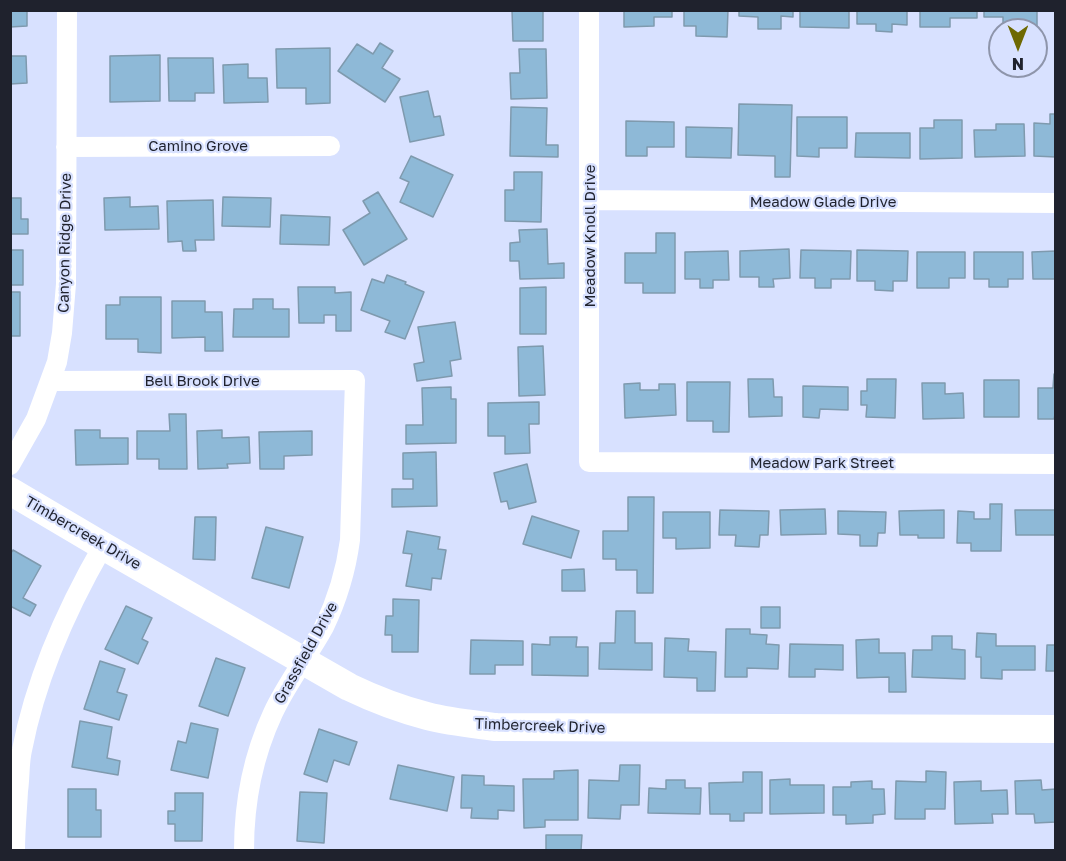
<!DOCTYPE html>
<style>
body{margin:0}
#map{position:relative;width:1066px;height:861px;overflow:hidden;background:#d8e1ff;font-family:"Golos Text",sans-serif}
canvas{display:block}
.frame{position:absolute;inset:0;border:12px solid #1f222d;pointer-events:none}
.north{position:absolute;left:988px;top:18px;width:60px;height:60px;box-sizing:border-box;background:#d8e1ff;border:2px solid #8e95ab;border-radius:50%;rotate:180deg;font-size:16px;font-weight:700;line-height:24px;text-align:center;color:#1f222d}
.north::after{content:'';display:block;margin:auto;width:21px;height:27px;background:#6e6902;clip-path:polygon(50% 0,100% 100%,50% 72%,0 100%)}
</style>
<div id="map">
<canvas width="1066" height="861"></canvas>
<div class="frame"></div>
<div class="north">N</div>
</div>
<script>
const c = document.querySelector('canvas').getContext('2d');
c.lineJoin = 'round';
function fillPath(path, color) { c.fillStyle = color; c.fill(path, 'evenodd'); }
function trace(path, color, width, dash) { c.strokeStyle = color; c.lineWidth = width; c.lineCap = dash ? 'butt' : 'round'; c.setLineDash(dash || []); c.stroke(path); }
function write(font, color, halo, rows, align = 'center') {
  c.font = font + ' "Golos Text",sans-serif'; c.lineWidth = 4.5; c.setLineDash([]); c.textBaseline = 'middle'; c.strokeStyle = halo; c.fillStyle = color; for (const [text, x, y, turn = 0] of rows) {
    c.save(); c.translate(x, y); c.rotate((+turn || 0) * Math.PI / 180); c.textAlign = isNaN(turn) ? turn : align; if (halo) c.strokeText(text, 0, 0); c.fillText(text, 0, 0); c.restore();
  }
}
const building = new Path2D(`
 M10,10H27V26L10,27Z
 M512,10H543V41H513Z
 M624,10H672V17H654V26L624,27Z
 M684,10H728L727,37L696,36V26H684Z
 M739,10H793V17L781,16V29H758V17L739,16Z
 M800,10H849V28L800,27Z
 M857,10H907V25L892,24V32L876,31V24H857Z
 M920,10H977V18H950V27H920Z
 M984,10H1037V27H1003V17H984Z
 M380,43L393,51L382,68L400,79L385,102L338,71L357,44L373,54Z
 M330,48V103L306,104V88H277L276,49Z
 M519,49H546L547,98L511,99L510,73H520Z
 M160,55V101L110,102V56Z
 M10,56H26L27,83L10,84Z
 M168,58H213L214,93H195V101H169Z
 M248,64V78H267L268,102L224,103L223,65Z
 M428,91L434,117L440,116L444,135L410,142L400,97Z
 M739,104L792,105L790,177H775V156L738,155Z
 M511,107L547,108L546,145H558V157L510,156Z
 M1050,114H1056V157L1034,156V123L1050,124Z
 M797,117H847V148H819V157L797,156Z
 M934,120H962V158L920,159V128H934Z
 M626,121L674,122V147H647V156H626Z
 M996,124H1024L1025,156L975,157L974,130H996Z
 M686,127L732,128L731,158L686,157Z
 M856,133H910V158L855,157Z
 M411,156L453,175L433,217L400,202L409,182L400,178Z
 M514,172H542L541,222L505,221V190H514Z
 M378,192L407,239L364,265L343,230L370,213L363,201Z
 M130,197V207L158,206L159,229L105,230L104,198Z
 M223,197L271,198L270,227L222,226Z
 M10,198H21V219H28V234H10Z
 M213,200L214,240H195L196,251H183L182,241L168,242L167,201Z
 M281,215L330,217L329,245L280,244Z
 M547,229L548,264L564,263V278L520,279L519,261H510V243L520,242L519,230Z
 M656,233H675V293H643V283H625V253H656Z
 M789,249L790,278L773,279L774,287H759V277H740V251Z
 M10,250H23V285H10Z
 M801,250L851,251L850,279H831V288H815V278H800Z
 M857,250L908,251L907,281H893V291L875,290V281H857Z
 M728,251L729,280H713V288H700V279H685V252Z
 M1056,251V279H1033L1032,252Z
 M917,252H965V278H949V288H917Z
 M974,252H1023V279H1008V287H989V279H974Z
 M387,275L406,282L405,284L424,292L405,339L385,332L390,321L361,310L372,279L384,283Z
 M298,287H335V293L351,292V331H336V315H324V323H299Z
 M546,287V334H520V288Z
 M10,292H20V336H10Z
 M120,297H161V353L138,352V339H106V305H120Z
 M253,299H273V309H289V337H233L234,309H253Z
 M172,301H205V312H222L223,351H205V337L172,338Z
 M455,322L461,359L450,361L452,376L417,381L414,364L424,362L418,327Z
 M543,346L545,395L519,396L518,347Z
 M1054,374H1056V410L1054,419H1038V388H1053Z
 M748,379H773L774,397H782V416L749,417Z
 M867,379H896L895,418L866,417L867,405H861V391H867Z
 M984,380H1019V417H984Z
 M687,382H730L729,432H713V421H687Z
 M640,383V390H659V384H675L676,415L625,418L624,384Z
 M922,383H945V394L963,393L964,418L923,419Z
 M803,386L848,387V410L820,409L819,418L803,417Z
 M451,387V399H456V443L406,444V425H423L422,388Z
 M539,402V424H529L530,453L505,454V436H488V403Z
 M169,414H186L187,469H159V459H137V431H170Z
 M75,430H100V438H128V464L76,465Z
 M222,430V438L249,437L250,463L227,464L228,468L198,469L197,431Z
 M312,431V455L284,456V469H260L259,432Z
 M436,452L437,506L392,507V489H413V479H403V453Z
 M527,464L536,502L509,509L507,501L501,502L494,473Z
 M628,497H654L653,593H637V570H616V559H603V531H628Z
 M990,504H1002L1001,551H971V543H957L958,511L974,512V519H990Z
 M825,509L826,534L781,535L780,510Z
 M720,510L769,511L768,535H760L759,547L735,546L736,535H719Z
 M944,510V538H918V535H900L899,511Z
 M1015,510H1056V535H1016Z
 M838,511L886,512L885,533H878L877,546H860V535L838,534Z
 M663,512H710V548L676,549V538H663Z
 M532,516L579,531L571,558L523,544Z
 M195,517H216L215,560L193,559Z
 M266,527L303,537L289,588L252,578Z
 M407,531L440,537L438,549L446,550L441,579L432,578L431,590L406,586L412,554L403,553Z
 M13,550L41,566L23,598L36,605L30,616L10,606V554Z
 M584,569L585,591H562V570Z
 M393,599L419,600L418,652H392V635H385L386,616H393Z
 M126,606L152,618L142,639L148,642L138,664L105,649Z
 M761,607H780V628H761Z
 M616,611H635V643H652V670L599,669L600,643H615Z
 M726,629H750V634L767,635L766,644L779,645L778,669L747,668V677H725Z
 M977,633L996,634V646H1035V670H1002V679L981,678V657H976Z
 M932,636H952V649L965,650V679L912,677L913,650H932Z
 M550,637H577L576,647H588V676L532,675V644L550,645Z
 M665,638L689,639L688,651L716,652L715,691H697V678L664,677Z
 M879,639V653H905L906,692H889V677L857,678L856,640Z
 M471,640L523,641V665H495V674H470Z
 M790,644L843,645V670L815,669V677H789Z
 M1047,645H1056V671H1046Z
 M216,658L245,668L228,716L199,706Z
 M100,661L125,669L117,692L127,695L119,720L84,709Z
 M80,721L112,727L107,758L120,761L118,775L72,767Z
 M191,723L218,729L208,778L171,770L178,741L186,743Z
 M319,729L357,742L349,765L334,760L327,782L304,774Z
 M398,765L454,777L447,811L390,799Z
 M620,765H640L639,805H621L620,819L588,818L589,780L619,781Z
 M578,770V820H545V827L524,828L523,779H554V771Z
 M926,771L946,772L945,809H925V819H895L896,781L926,782Z
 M743,772H762V813H744V821H730V814H710L709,783L743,782Z
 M462,775L484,776V785L514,786V811L498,810V819L471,818L472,808H461Z
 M790,779V785H824V813L770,814V780Z
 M666,780H685V788H701L700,814L648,813L649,788L666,789Z
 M1041,780L1042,790L1056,789V822L1035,823L1034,814H1016L1015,781Z
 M872,781V789H884L885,814L873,815V823L846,824V815H833V787H851V782Z
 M981,781V791L1007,790L1008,814H992L993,823L955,824L954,782Z
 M68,789H96V810H101V837H68Z
 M300,792L327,793L324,843L297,841Z
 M175,793H203L202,841H175V824H168V811H175Z
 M546,835H582L581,850H546Z`);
const street = new Path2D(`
 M589,10V462L1056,464
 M66,147L330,146
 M590,200L1056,203
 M50,381L355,380L350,540C346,570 337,600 324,627C308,656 287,683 273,713C252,758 244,802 244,850
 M10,465L36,419L57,362L62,333L66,284L67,10
 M15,850C15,831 17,811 18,791C20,777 19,763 22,750C36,677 66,610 103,546`);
const secondary = new Path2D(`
 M10,491L103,546L349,687C374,699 400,709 427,716C450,722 473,724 496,727L1056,729`);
const streetNames = [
 ["Camino Grove",198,146],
 ["Meadow Glade Drive",823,202],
 ["Meadow Knoll Drive",590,236,-90],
 ["Canyon Ridge Drive",65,243,-89],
 ["Bell Brook Drive",202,381],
 ["Meadow Park Street",822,463],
 ["Timbercreek Drive",83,533,30],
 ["Grassfield Drive",306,653,-61],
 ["Timbercreek Drive",540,726,2]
];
fillPath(building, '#8eb9d7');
trace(building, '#7f9aae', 1.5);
trace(street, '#fff', 20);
trace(secondary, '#fff', 28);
write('15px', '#1f222d', '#d8e1ff', streetNames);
</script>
